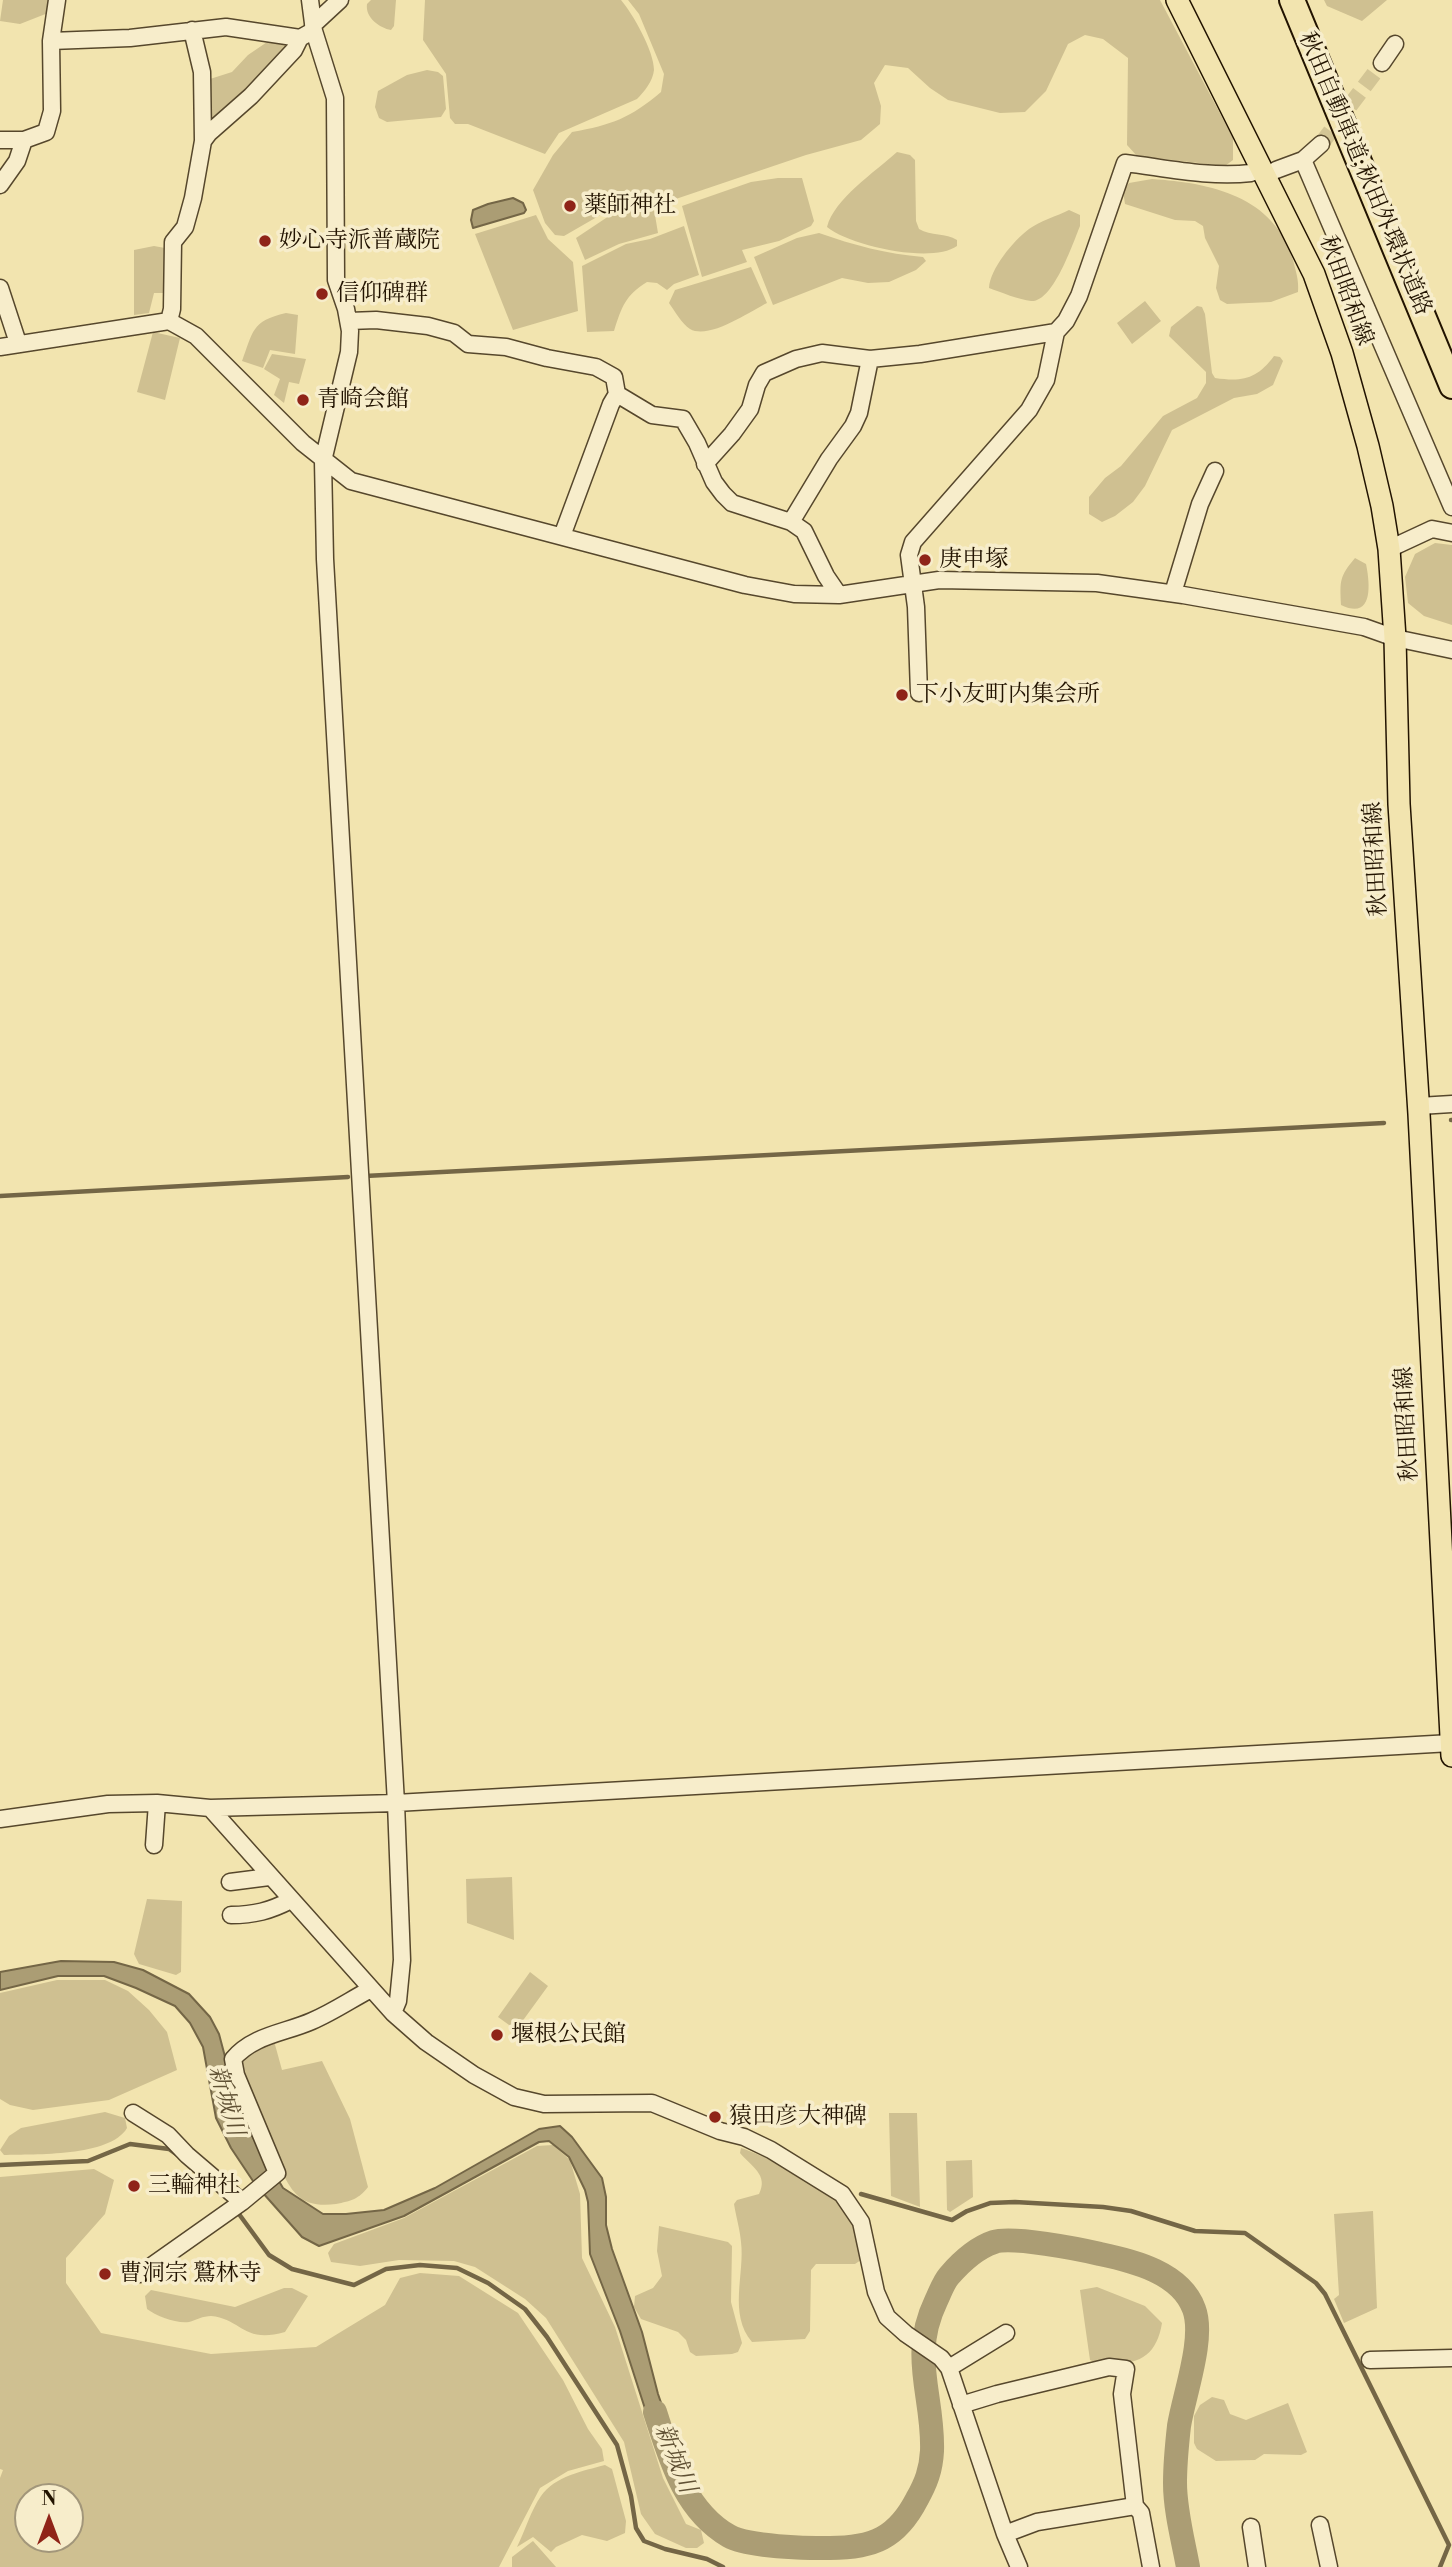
<!DOCTYPE html>
<meta charset="utf-8">
<style>
body{margin:0}
#map{position:relative;width:1452px;height:2567px;overflow:hidden;background:#f2e4af;font-family:"Libre Bodoni",serif}
canvas{display:block}
.north{position:absolute;left:14px;top:2483px;width:70px;height:70px;box-sizing:border-box;background:#f7edcb;border:2px solid #a2967a;border-radius:50%;rotate:0deg;font-size:19px;font-weight:700;line-height:28px;text-align:center;color:#221300}
.north::after{content:'';display:block;margin:auto;width:24px;height:32px;background:#8f2418;clip-path:polygon(50% 0,100% 100%,50% 72%,0 100%)}
</style>
<div id="map">
<canvas width="1452" height="2567"></canvas>
<div class="north">N</div>
</div>
<script>
const c = document.querySelector('canvas').getContext('2d');
c.lineJoin = 'round';
function fillPath(path, color) { c.fillStyle = color; c.fill(path, 'evenodd'); }
function trace(path, color, width, dash) { c.strokeStyle = color; c.lineWidth = width; c.lineCap = dash ? 'butt' : 'round'; c.setLineDash(dash || []); c.stroke(path); }
function write(font, color, halo, rows, align = 'center') {
  c.font = font + ' "Libre Bodoni","Noto Serif JP",serif'; c.lineWidth = 7; c.setLineDash([]); c.textBaseline = 'middle'; c.strokeStyle = halo; c.fillStyle = color; for (const [text, x, y, turn = 0] of rows) {
    c.save(); c.translate(x, y); c.rotate((+turn || 0) * Math.PI / 180); c.textAlign = isNaN(turn) ? turn : align; if (halo) c.strokeText(text, 0, 0); c.fillText(text, 0, 0); c.restore();
  }
}
const green = new Path2D(`
 M3,0H51L48,13L20,24L0,21Z
 M371,0H396L394,26L391,30C380,28 365,18 367,4Z
 M425,0H621C633,14 654,51 654,70C653,81 644,92 637,99L559,133L545,154L468,124H455L450,118L446,74L423,40Z
 M628,0H1160L1233,138V160L1225,166L1137,156L1127,145L1128,58L1103,39L1085,35L1068,44L1046,91L1025,112L1000,113L948,100L930,88L908,68L885,65L874,83L881,106L880,124L861,140L806,155L661,204L623,202L564,236L555,235L545,223L533,190L553,155L572,132C612,125 630,118 661,92L664,74L639,14Z
 M1324,0H1387L1362,21L1327,6Z
 M273,38L283,39L290,46L217,119L208,120L210,79L232,72L248,55Z
 M427,70L438,72L443,76L446,109L441,117L387,122L379,118L375,107L378,91L407,75Z
 M897,152L910,155L915,160L916,221L919,229C931,236 946,233 957,240V246C932,264 850,246 827,227C834,199 875,172 897,152Z
 M778,178H802L814,221L811,226L779,241L742,250L747,262L702,277L682,206L751,182Z
 M1152,179C1211,183 1274,196 1293,260C1296,272 1299,280 1298,292L1271,302L1227,304L1220,300L1216,288L1219,266L1205,238L1203,226L1195,221L1175,220L1125,204L1123,191L1129,183Z
 M621,208L654,209L658,233L619,244L585,260L576,238Z
 M1069,210L1080,215V226C1073,243 1053,303 1031,301C1020,300 1000,292 989,288C990,269 1013,241 1029,229C1040,221 1057,216 1069,210Z
 M536,215L548,239L573,262L578,311L513,330L475,234Z
 M684,226L699,275L674,284L667,290L657,283L647,282C625,296 622,306 614,331L587,332L582,266L626,244L650,239Z
 M819,233C853,245 887,254 923,257L926,261L916,270L889,282L868,283L842,278L773,305L754,257L797,238Z
 M154,246L165,248L164,293H154L149,313L134,315V250Z
 M751,267L767,303C749,312 709,340 690,329C682,324 674,310 669,303L675,290Z
 M1145,301L1161,321L1132,344L1117,323Z
 M1197,306L1202,307L1205,314L1212,373L1215,378C1243,382 1257,379 1274,356L1280,357L1283,361L1273,385L1257,394L1234,398L1172,430L1145,486L1133,502L1115,516L1102,522L1089,514V497L1105,478L1121,466L1163,416L1197,398L1206,383V372L1169,336L1171,327Z
 M286,313L298,315L295,354L270,350L263,368L242,361C253,332 251,321 286,313Z
 M153,332L180,338L165,400L137,392Z
 M272,354L306,359L299,384L289,382L284,403L274,395L280,379L264,369Z
 M1435,543L1452,545V625L1424,616L1408,603L1405,577L1415,554Z
 M1355,558L1366,564C1370,583 1374,621 1341,605C1340,581 1339,577 1355,558Z
 M512,1877L514,1940L467,1923L466,1879Z
 M147,1899L182,1901L181,1972L176,1975L139,1964L134,1954Z
 M530,1972L548,1986L516,2030L498,2017Z
 M57,1980H105L128,1991L149,2010L167,2032L177,2070L109,2100L33,2110L10,2105L0,2099V1993Z
 M274,2041L282,2070L322,2061L350,2119L368,2187C359,2199 351,2201 336,2204C322,2206 306,2205 296,2194C276,2173 254,2100 242,2070L244,2053Z
 M105,2112L125,2118L127,2128C110,2157 34,2154 4,2155L0,2150L9,2136L21,2128Z
 M889,2113H917L920,2207L891,2196Z
 M553,2145L570,2160L580,2194L582,2258L615,2327L663,2478L686,2524L701,2530L704,2543L697,2548H686L655,2534L641,2514L624,2442L546,2318L525,2299L475,2267L454,2261L399,2260L360,2266L331,2262L328,2253L334,2244L404,2218L537,2146Z
 M741,2148C766,2156 836,2190 849,2212C856,2225 857,2246 861,2260L855,2264H816L811,2270L810,2331L805,2339L752,2342C728,2314 745,2274 741,2242C740,2229 736,2217 734,2204L737,2200L759,2194C769,2175 751,2166 740,2153Z
 M972,2160L973,2197L950,2212L947,2210L946,2161Z
 M94,2169L114,2180L105,2214L66,2258V2283L101,2333L211,2354L316,2347L385,2305L400,2278L420,2273L459,2276L518,2313L563,2380L588,2429L602,2449L604,2461L568,2471L540,2488L499,2567H0V2478L3,2470L0,2469V2177ZM28,2497H70V2539H28Z
 M1373,2211L1377,2308L1344,2323L1334,2299L1339,2295L1334,2214Z
 M659,2226L728,2242L732,2246L731,2302L742,2343L738,2352L732,2354L696,2356L690,2352L686,2340L678,2332L641,2319L634,2307L635,2296L653,2288L662,2276L657,2251Z
 M1097,2287L1145,2306L1162,2323C1157,2353 1142,2364 1112,2364C1104,2363 1097,2364 1090,2360L1080,2290Z
 M284,2288H292L308,2296L285,2332C243,2344 242,2319 211,2316C203,2316 196,2320 189,2322C177,2324 156,2316 147,2309L145,2296L151,2290L235,2307Z
 M1212,2397L1224,2400L1230,2414L1246,2420L1288,2403L1307,2452L1301,2455L1264,2454L1255,2460L1216,2461L1197,2449L1194,2443V2416L1200,2405Z
 M605,2465L612,2469L626,2521L625,2533L607,2541L582,2535L556,2547L551,2552L533,2537L517,2547C525,2531 531,2510 541,2496C555,2476 583,2471 605,2465Z
 M533,2541L556,2567H512V2557Z`);
const water = new Path2D(`
 M513,198L523,203L526,210L524,213L473,228L471,220L473,210L488,204Z
 M61,1961L114,1962L143,1970L189,1994L210,2017L219,2034L241,2117L283,2188L323,2214H346L384,2210L435,2188L539,2129L560,2126L572,2137L602,2178L606,2197V2225L612,2249L642,2332L658,2394L675,2443L657,2446L620,2331L590,2254L588,2202L585,2190L569,2157L549,2141L539,2142L404,2216L319,2246L302,2237L255,2184L231,2148L216,2118L203,2047L190,2023L175,2006L136,1988L104,1976H58L0,1990V1972Z`);
const stream = new Path2D(`
 M1451,1120H1452
 M365,1176L1384,1123
 M0,1196L348,1177
 M0,2165L88,2161L130,2144L169,2149L176,2154
 M861,2194L952,2220L967,2211L990,2203L1015,2202L1103,2207L1131,2211L1195,2231L1245,2233L1316,2283L1325,2294L1449,2545L1440,2567
 M236,2210L269,2255L292,2269L354,2285L386,2269L420,2265L457,2268L488,2283L525,2309L547,2337L617,2445L631,2496L636,2528L644,2541L665,2549L707,2559L723,2567`);
const river = new Path2D(`
 M655,2412C670,2458 684,2510 729,2536C749,2547 806,2548 830,2548C873,2548 897,2538 917,2499C926,2483 931,2470 932,2451C934,2396 909,2357 936,2301C940,2293 943,2283 949,2276C961,2262 976,2248 994,2242C1012,2236 1079,2249 1100,2254C1134,2261 1181,2273 1194,2309C1205,2338 1184,2395 1179,2426C1177,2444 1175,2465 1175,2483C1175,2510 1183,2540 1188,2567`);
const minorTunnel = new Path2D(`
 M1321,144L1382,63`);
const minor = new Path2D(`
 M310,0L314,31L335,98L336,280L346,309L350,331L349,352L323,461L325,559L396,1803L402,1960L398,2001L393,2013
 M313,25L340,0
 M192,30L202,72L203,141
 M51,41L57,0
 M1382,63L1395,44
 M0,140H24L46,132L52,111L51,41L130,38L226,27L300,38
 M1303,160L1452,507
 M1276,170L1303,160L1321,144
 M0,185L17,161L24,140
 M0,288L18,343
 M169,321L172,309L173,242L185,227L193,198L203,141L209,133L251,96L294,50L300,38L309,33
 M349,321L376,320L428,326L454,333L468,344L506,347L547,358L596,367L614,377L617,394
 M0,347L169,321L196,336L303,443L351,481L745,585L794,594L839,595L939,580L1097,583L1183,595L1364,627L1395,638L1452,650
 M705,464L732,434L750,409L757,385L764,373L796,359L822,353L870,359L920,354L1056,332
 M791,522L829,459L853,426L859,413L870,359
 M562,536L611,404L617,394L652,415L683,419L697,443L714,482L723,494L732,503L791,522L804,531L826,576L839,595
 M1389,549L1432,529L1452,533
 M1173,593L1200,504L1215,471
 M919,693L916,607L909,555L913,542L1029,410L1046,380L1056,332L1066,321L1079,296L1125,163C1166,168 1210,178 1251,173
 M1419,1106L1452,1104
 M210,1808L393,2013L426,2042L474,2075L514,2097L544,2104L652,2103L720,2131L744,2137L771,2150L842,2194L861,2222L876,2292L887,2317L906,2334L941,2358L949,2368L1005,2534L1019,2567
 M0,1819L108,1804L157,1803L210,1808L396,1803L1451,1743
 M154,1845L157,1803
 M230,1882L269,1877
 M231,1915C254,1915 270,1911 291,1900
 M133,2113L168,2135L187,2155L242,2202L277,2173L236,2075L233,2059C253,2035 285,2033 312,2021C333,2012 352,1999 371,1989
 M140,2274L242,2202
 M1370,2360L1452,2358
 M949,2368L1006,2333
 M961,2405L997,2394L1109,2367L1126,2369L1122,2394L1135,2506
 M1320,2525L1329,2567
 M1251,2527L1257,2567
 M1005,2534L1037,2522L1135,2506L1141,2513L1151,2567`);
const major = new Path2D(`
 M1177,0L1314,274L1342,353L1368,446L1382,506L1389,549L1395,638L1399,804L1419,1114L1452,1756`);
const highway = new Path2D(`
 M1292,0L1452,386`);
const markers = [
 [570,206,7,"#8f2418"],
 [265,241,7,"#8f2418"],
 [322,294,7,"#8f2418"],
 [303,400,7,"#8f2418"],
 [925,560,7,"#8f2418"],
 [902,695,7,"#8f2418"],
 [497,2035,7,"#8f2418"],
 [715,2117,7,"#8f2418"],
 [134,2186,7,"#8f2418"],
 [105,2274,7,"#8f2418"]
];
const streetNames = [
 ["秋田自動車道;秋田外環状道路",1364,174,67],
 ["秋田昭和線",1345,291,70],
 ["秋田昭和線",1377,859,-93],
 ["秋田昭和線",1408,1424,-93]
];
const poiNames = [
 ["薬師神社",584,206],
 ["妙心寺派普蔵院",279,241],
 ["信仰碑群",336,294],
 ["青崎会館",317,400],
 ["庚申塚",939,560],
 ["下小友町内集会所",916,695],
 ["堰根公民館",511,2035],
 ["猿田彦大神碑",729,2117],
 ["三輪神社",148,2186],
 ["曹洞宗 鷲林寺",119,2274]
];
const waterNames = [
 ["新城川",225,2101,74],
 ["新城川",674,2459,68]
];
fillPath(green, '#cfc091');
fillPath(water, '#ab9d74');
trace(water, '#746646', 2);
trace(stream, '#746646', 4.5);
trace(river, '#ab9d74', 24);
trace(minorTunnel, '#d3c595', 16, [16, 8]);
trace(minor, '#56472c', 19);
trace(major, '#221300', 24);
trace(highway, '#221300', 28);
trace(minor, '#f7edcb', 16);
trace(major, '#f2e4af', 21);
trace(highway, '#f2e4af', 24);
for (const [x, y, r, color] of markers) { const dot = new Path2D(); dot.arc(x, y, r, 0, 2 * Math.PI); c.fillStyle = color; c.fill(dot); trace(dot, '#f7edcb', 2.5); }
write('23px', '#221300', '#f7edcb', streetNames);
write('23px', '#221300', '#f7edcb', poiNames, 'left');
write('italic 24px', '#605134', '#f7edcb', waterNames);
</script>
